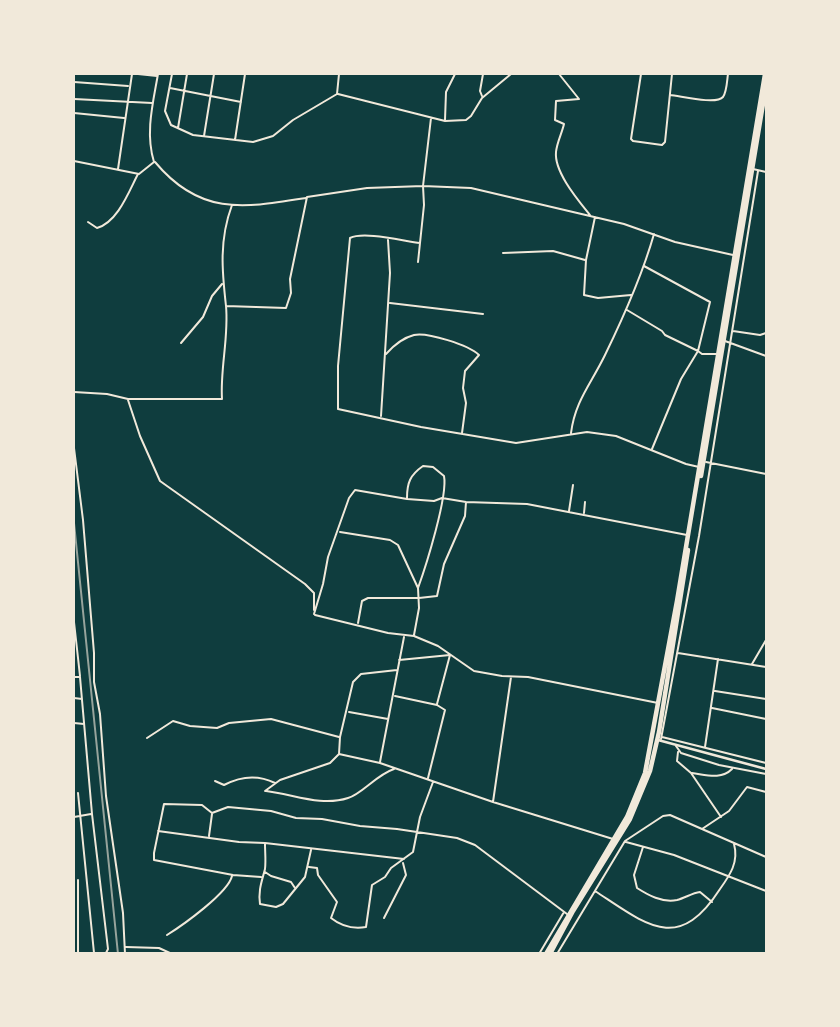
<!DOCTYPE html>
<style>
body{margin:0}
#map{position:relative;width:840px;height:1027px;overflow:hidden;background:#0f3d3e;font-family:Poppins,sans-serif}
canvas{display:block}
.frame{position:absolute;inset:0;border:75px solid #f1e9da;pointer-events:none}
</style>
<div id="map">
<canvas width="840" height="1027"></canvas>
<div class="frame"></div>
</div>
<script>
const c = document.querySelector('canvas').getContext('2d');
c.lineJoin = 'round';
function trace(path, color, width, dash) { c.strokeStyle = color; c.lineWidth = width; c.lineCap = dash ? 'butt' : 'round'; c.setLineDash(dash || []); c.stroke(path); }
const minor = new Path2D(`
 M138,74L157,76
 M172,74L165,111L171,125L193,135L253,142L273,136L293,120L337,94L339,74
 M559,74L579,99L556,101L555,120L564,124C562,133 557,142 556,152C554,172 578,200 590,215
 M641,74L631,139L633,141L662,145L665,142L672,74
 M74,82L128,86
 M170,88L241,102
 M338,94L445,121L466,120L471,116L482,98L511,74
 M670,95C681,96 716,105 723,97C727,91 727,80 728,74
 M482,96L480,91L483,74
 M74,99L152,103
 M74,113L124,118
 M445,120L446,92L455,74
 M178,128L187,74
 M204,136L214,74
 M235,140L245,74
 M74,161L139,174L154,162C145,133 153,103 158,74
 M155,162C200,216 243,208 306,198
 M118,169L132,74
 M753,169L766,172
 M595,217L586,260L584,295L598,298L631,295
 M88,222L97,228C118,222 129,191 138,174
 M420,243C403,241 364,231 350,238L338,366V409L421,427L516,443L587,432L616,436L686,464L699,467
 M503,253L553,251L585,260
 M418,262L424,205L423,186L471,188L624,224L675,242L733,255
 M390,303L483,314
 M226,306L286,308L291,293L290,279L307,197L367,188L423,186L431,118
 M627,310L662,331L665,335L698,351L710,302L644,266
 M733,331L760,335L766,333
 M725,341L766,356
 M181,343L203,317L212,296L222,284
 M386,354C394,345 402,338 414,335C427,332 469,345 479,355L465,371L463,388L466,403L462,433
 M74,392L107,394L128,399H222C220,368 229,337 226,306C222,271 219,240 232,205
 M128,400L140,436L160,481L305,584L314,593V610
 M381,416L390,273L388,240
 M571,433C575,401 591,384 605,355C624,316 642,276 654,234
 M74,448L83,520L94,653V682L100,714L106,796L123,913L125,954
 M652,449L681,379L698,351L702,354H716
 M706,462L766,474
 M407,498C407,483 410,475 423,466L433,467L444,476C448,496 426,566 418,588
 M569,511L573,485
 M584,513L585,502
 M340,532L390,540L398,545L418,588L419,608L414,635
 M314,614L323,584L328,557L349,498L355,490L407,499L434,501L442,498L466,502L527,504L687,535
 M315,615L388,633L414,636L438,646L474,671L502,676L528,677L658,703
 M74,622L80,676
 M358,623L362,601L368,598H419L437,596L444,564L465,516L466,502
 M678,653L766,667
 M399,660L450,655L437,704
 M752,664L766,640
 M74,677H80L92,814L108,949L106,953H97
 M715,691L766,699
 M395,696L437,705L445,710L428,778
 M74,698L82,699
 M712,708L766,719
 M349,712L388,719
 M74,723L84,724
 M662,737L766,763
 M147,738L173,721L190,726L217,728L229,723L271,719L339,737
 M661,739L699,536L758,171
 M676,746L681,753L719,765L766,774
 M705,747L718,659
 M678,752L677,761L691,773L721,817
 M339,754L380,763L493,802L613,839
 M380,762L404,637
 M692,773C707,775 721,780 732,769
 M215,781L224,785C241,776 257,774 275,783
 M265,791L280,780L330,763L339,754L340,737L353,682L361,674L397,670
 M266,791C293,794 321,807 348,798C362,794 376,775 394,769
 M78,793L94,953
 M493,802L511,677
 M212,813L228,807L271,811L296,818L322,819L360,826L397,829L457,838L475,845L567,914
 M212,813L202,805L164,804L154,853V860L233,875L261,877
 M74,817L91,814
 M702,829L729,811L747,787L766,792
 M158,831L239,842L265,843L404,859
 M209,836L212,814
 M626,842L674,855L766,891
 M265,844C265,852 266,861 265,869C262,881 258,890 260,904L276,907L283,904L305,877L311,850
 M643,847L634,875L637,888C648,895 662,903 677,900C685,898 692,893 700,892L712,902
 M309,867L317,868L318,875L337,902L331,918C341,926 354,929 366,927L372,885L385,877L391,868L413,852L420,817L433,782
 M265,872L271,876L291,882L295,888
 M595,891C647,925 678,954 720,889C730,875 739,862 734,844
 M384,918L406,875L403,863
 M167,935C183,925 228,893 232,876
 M126,947L159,948L172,954
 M74,953L75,954
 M78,954V880
 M84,954L94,953
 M539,954L564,912
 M557,954L625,841L663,816L670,815L766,857`);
const tertiary = new Path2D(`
 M658,740L766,769`);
const trunk = new Path2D(`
 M701,476L766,86
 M546,954L627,817L645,773L677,601L765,74
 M550,954L573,911L630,819L650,771L659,732L688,550`);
const rail = new Path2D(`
 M74,523L118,954`);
trace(minor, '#f1e9da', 2);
trace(tertiary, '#f1e9da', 2.5);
trace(trunk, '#f1e9da', 4.5);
trace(rail, '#97a49c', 2);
</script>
